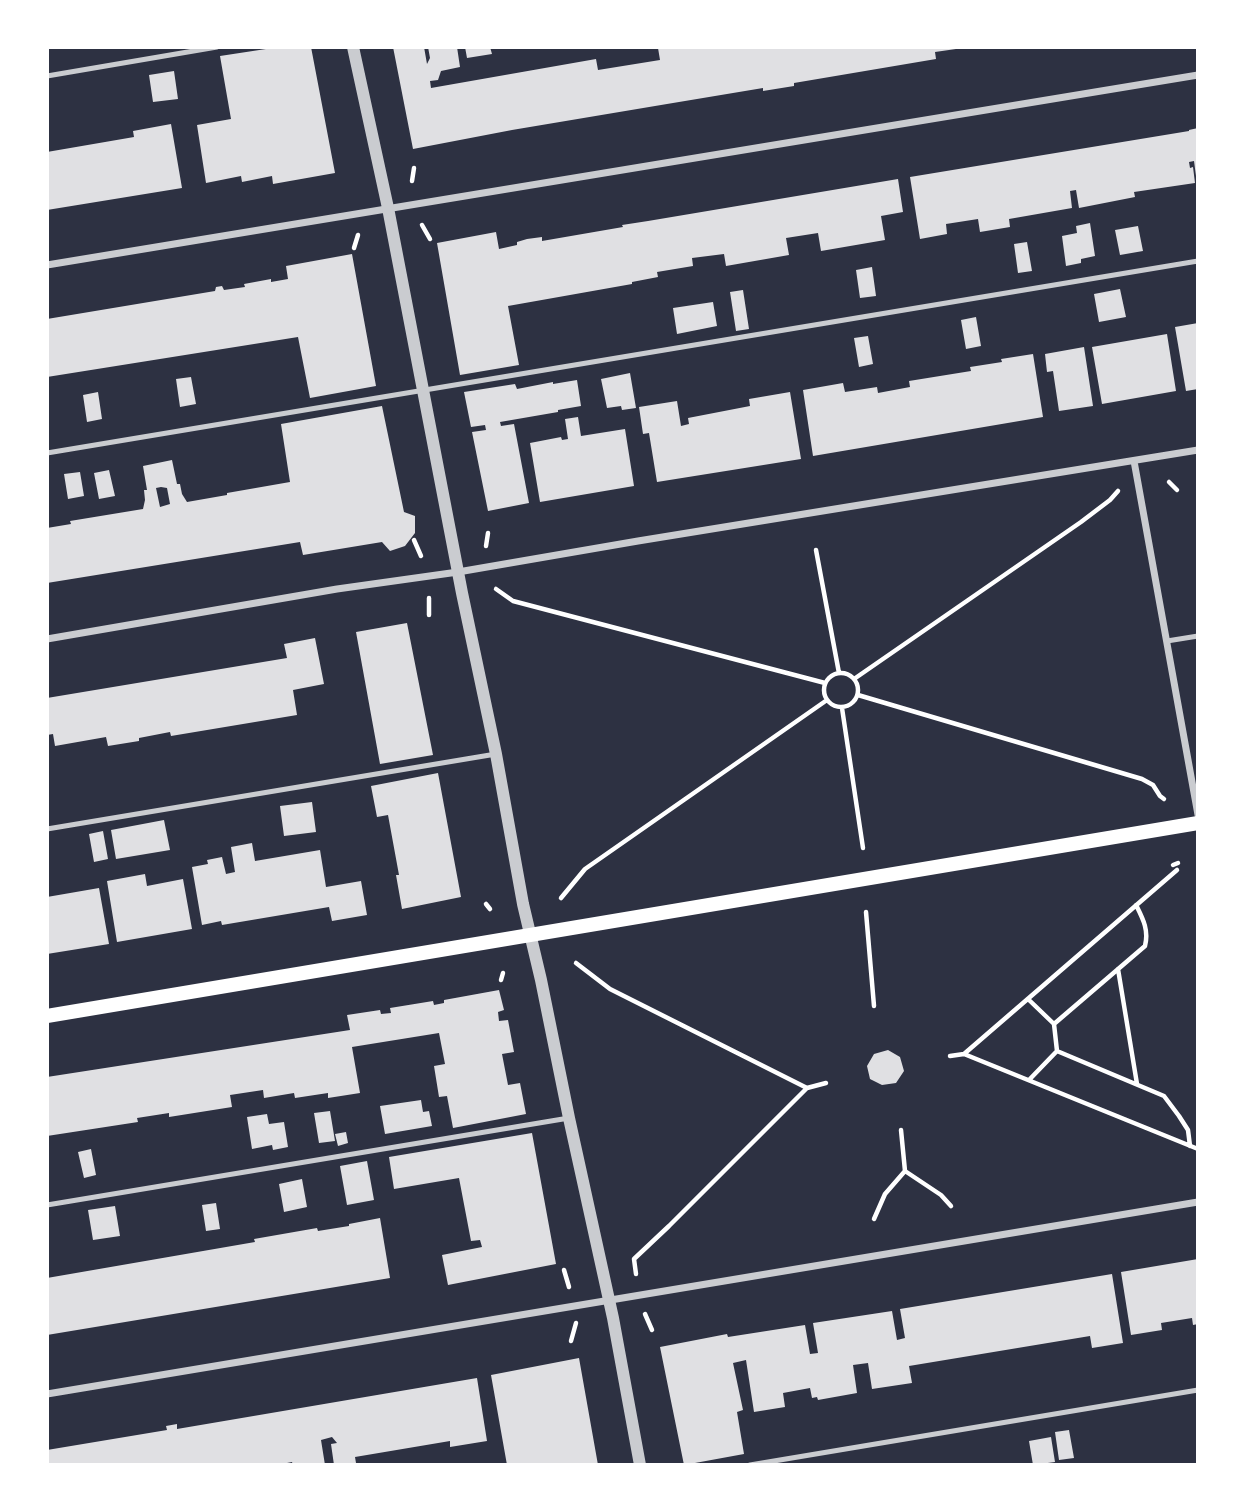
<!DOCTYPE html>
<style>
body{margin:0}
#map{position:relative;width:1245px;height:1512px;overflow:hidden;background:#2d3142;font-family:Commissioner,sans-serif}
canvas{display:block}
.frame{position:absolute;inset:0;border:49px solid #fff;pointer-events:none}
</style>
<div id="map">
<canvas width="1245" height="1512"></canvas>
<div class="frame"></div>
</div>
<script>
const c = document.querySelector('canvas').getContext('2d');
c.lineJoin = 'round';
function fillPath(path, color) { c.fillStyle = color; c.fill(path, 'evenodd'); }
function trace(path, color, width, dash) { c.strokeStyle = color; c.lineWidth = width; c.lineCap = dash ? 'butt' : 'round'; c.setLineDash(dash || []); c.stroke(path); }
const building = new Path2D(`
 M279,47H311L335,173L273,184L272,176L242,182L241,176L206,183L197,125L231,119L220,56Z
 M393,47H424L427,64L430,58L428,47H457L460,67L441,71L438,80L430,81L431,88L596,59L598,70L660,60L658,48L661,47H956V49L935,52L936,59L794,83V86L763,91V88L667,104L512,130L413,149Z
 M465,47H490L492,54L467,58Z
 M174,71L178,99L153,102L149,75Z
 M171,124L182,188L47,210V152L134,137L133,131Z
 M1198,128V176H1196L1194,161L1189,162L1190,168L1193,167L1195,183L1134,192L1135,197L1079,208L1076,190L1070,191L1072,208L1009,219L1010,227L980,232L978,219L946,224L947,234L920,239L910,177L1189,131V130Z
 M898,179L903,212L881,216L885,240L821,251L818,233L786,238L789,255L726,266L724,254L692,258L693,266L657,272L658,277L632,282V284L508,306L519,365L460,375L437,243L496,232L499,249L517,245V242L527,239L542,237V241L623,227L622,225L648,221Z
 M1090,223L1095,256L1081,259V263L1066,266L1062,236L1077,233L1076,226Z
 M1138,226L1143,251L1120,255L1115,230Z
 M1027,242L1032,271L1018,273L1014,244Z
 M352,254L376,386L310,398L298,337L47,377V319L215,291L216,287L222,286L224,290L245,287L244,284L271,279V282L288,279L286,266Z
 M872,267L876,296L860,298L856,270Z
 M1120,289L1126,317L1099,322L1094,294Z
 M743,290L749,329L736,331L730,292Z
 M713,302L717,326L677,334L673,308Z
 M976,317L981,346L966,349L961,320Z
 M1198,323V389L1186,391L1175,327Z
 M1167,334L1176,391L1102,404L1092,347Z
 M868,336L873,364L859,367L854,338Z
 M1084,347L1093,406L1059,411L1053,371L1047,372L1045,354Z
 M1033,354L1043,417L813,456L803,390L843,383L845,392L877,387L878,393L910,387L909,381L971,371L970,367L1002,362L1001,359Z
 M630,373L636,408L622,410L621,406L607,408L601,379Z
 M191,377L196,404L180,407L176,379Z
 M577,380L581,406L558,410V412L500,422L501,426L514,424L529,503L488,511L472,432L486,430L485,425L471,427L464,392L515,384L517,389L553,382V384Z
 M98,392L102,419L87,422L83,395Z
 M790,392L801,459L657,482L649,433L643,434L639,407L677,401L681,426L689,424L688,418L750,406L749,399Z
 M382,406L404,512L415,516V533L405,546L390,551L382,542L303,555L300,542L47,583V528L71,524L70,521L143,509L145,500L144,490H147L143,466L172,460L177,484H180L182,494L187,502L227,495V493L290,482L281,424ZM161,487L167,488L170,504L160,507L156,488Z
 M578,417L581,436L625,429L634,486L540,502L530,443L561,437L562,440L568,439L565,419Z
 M109,470L115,496L99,499L94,473Z
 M80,472L84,496L68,499L64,474Z
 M407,623L433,755L380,764L356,632Z
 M315,638L324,684L293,690L297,715L171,736L170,732L139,738V741L108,746L106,737L55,746L53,734L47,735V698L287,658L284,644Z
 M438,773L461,897L402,909L396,875H399L388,815L377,817L371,786Z
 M312,802L316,832L284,836L280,806Z
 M164,820L170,850L116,859L111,830Z
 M103,831L108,859L94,862L89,834Z
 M252,843L255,861L320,850L326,887L361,881L367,915L332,921L329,907L222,925L221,921L202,925L192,867L208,864L207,860L222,857L226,874L235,872L231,847Z
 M145,874L147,886L183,879L192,929L117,942L107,881Z
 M99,888L109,944L47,954V897Z
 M499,990L504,1010L498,1012L499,1021L508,1020L514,1052L502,1054L508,1085L520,1083L526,1114L453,1128L447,1096L439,1097L434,1066L445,1064L439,1033L352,1047L360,1093L328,1098V1093L295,1098L294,1093L264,1098L263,1090L230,1095L232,1107L169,1117V1113L137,1118L138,1122L47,1136V1077L350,1030L347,1015L380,1010L381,1014L391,1013L390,1008L433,1001L434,1005L444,1003V1000Z
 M888,1050L900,1057L904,1071L896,1083L882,1085L870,1079L867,1066L874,1054Z
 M421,1100L423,1112L429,1111L432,1126L385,1134L380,1106Z
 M330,1111L335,1141L319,1143L314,1113Z
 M267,1114L269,1124L284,1122L288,1147L273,1150L272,1145L252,1149L247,1117Z
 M346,1132L348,1143L338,1146L335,1134Z
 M532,1133L556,1264L448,1285L442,1255L482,1247L480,1240L471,1241L459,1178L394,1189L389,1157Z
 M91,1149L96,1175L84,1178L78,1152Z
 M367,1161L374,1200L347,1205L340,1166Z
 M302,1179L307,1207L284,1212L279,1184Z
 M216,1203L220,1229L206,1231L202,1205Z
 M115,1206L120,1236L93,1240L88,1210Z
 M380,1218L390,1278L47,1335V1278L255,1242L254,1239L317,1228L318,1231L349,1226V1224Z
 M1198,1259V1324L1193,1325L1192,1318L1161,1323L1162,1330L1131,1335L1121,1272Z
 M1112,1274L1123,1343L1092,1348L1090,1336L909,1366L912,1383L872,1389L868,1363L853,1365L857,1393L818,1400L817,1397L812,1398L810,1388L783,1393L785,1407L754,1412L746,1360L733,1363L743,1410L737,1412L744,1454L684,1465L660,1347L727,1334L728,1337L805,1325L810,1354L818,1353L813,1323L892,1311L897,1340L905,1338L900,1309Z
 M579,1358L598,1465H507L491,1375Z
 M477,1378L487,1441L450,1447V1441L355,1457L356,1463L346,1465H334L331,1444L337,1443L332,1437L321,1440L325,1465H293L292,1462L277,1465H47V1450L167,1430L166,1426L177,1424V1429Z
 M1069,1430L1074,1458L1059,1460L1055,1432Z
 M1051,1437L1055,1462L1033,1465L1029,1441Z`);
const path = new Path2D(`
 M412,181L414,168
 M422,225L430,239
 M354,248L358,235
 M1169,482L1177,490
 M414,540L421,556
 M486,546L488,533
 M816,550L839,673
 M496,589L513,601L825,683
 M429,615V598
 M824 690a17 17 0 1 1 34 0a17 17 0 1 1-34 0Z
 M854,679L1081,522L1110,500L1118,491
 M858,695L1142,779L1153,785L1160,796L1164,799
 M842,708L863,848
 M1173,865L1178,863
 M561,898L585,869L827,700
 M486,904L490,909
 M1136,905C1143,919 1149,930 1145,946L1054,1024L1057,1051L1164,1096L1179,1116L1188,1130L1190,1146
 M866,912L874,1006
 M576,963L610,989L807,1088L826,1083
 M1118,969L1137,1084
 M501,980L503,973
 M1028,999L1054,1024
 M964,1054L1177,870
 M950,1056L964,1054L1198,1149
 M1029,1080L1057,1051
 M901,1130L905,1171L941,1195L951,1206
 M874,1219L885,1194L905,1171
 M564,1270L569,1287
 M636,1274L634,1259L669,1226L807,1088
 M645,1314L652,1330
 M571,1341L576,1323`);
const service = new Path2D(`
 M47,76L217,47
 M47,453L1198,261
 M1167,641L1198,636
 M47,829L496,754
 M47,1205L569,1118
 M750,1465L1198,1390`);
const minor = new Path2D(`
 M47,265L1198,75
 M1134,461L1198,815
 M47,639L337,589L458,572L638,541L1198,450
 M47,1394L1198,1202`);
const tertiary = new Path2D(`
 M353,47L388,208L462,593L496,754L523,904L541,980L569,1118L613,1318L640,1465`);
const secondary = new Path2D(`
 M47,1016L1198,823`);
fillPath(building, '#e0e0e3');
trace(path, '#fff', 4.5);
trace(service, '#caccd0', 5);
trace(minor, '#caccd0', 7);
trace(tertiary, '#caccd0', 12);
trace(secondary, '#fff', 14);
</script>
